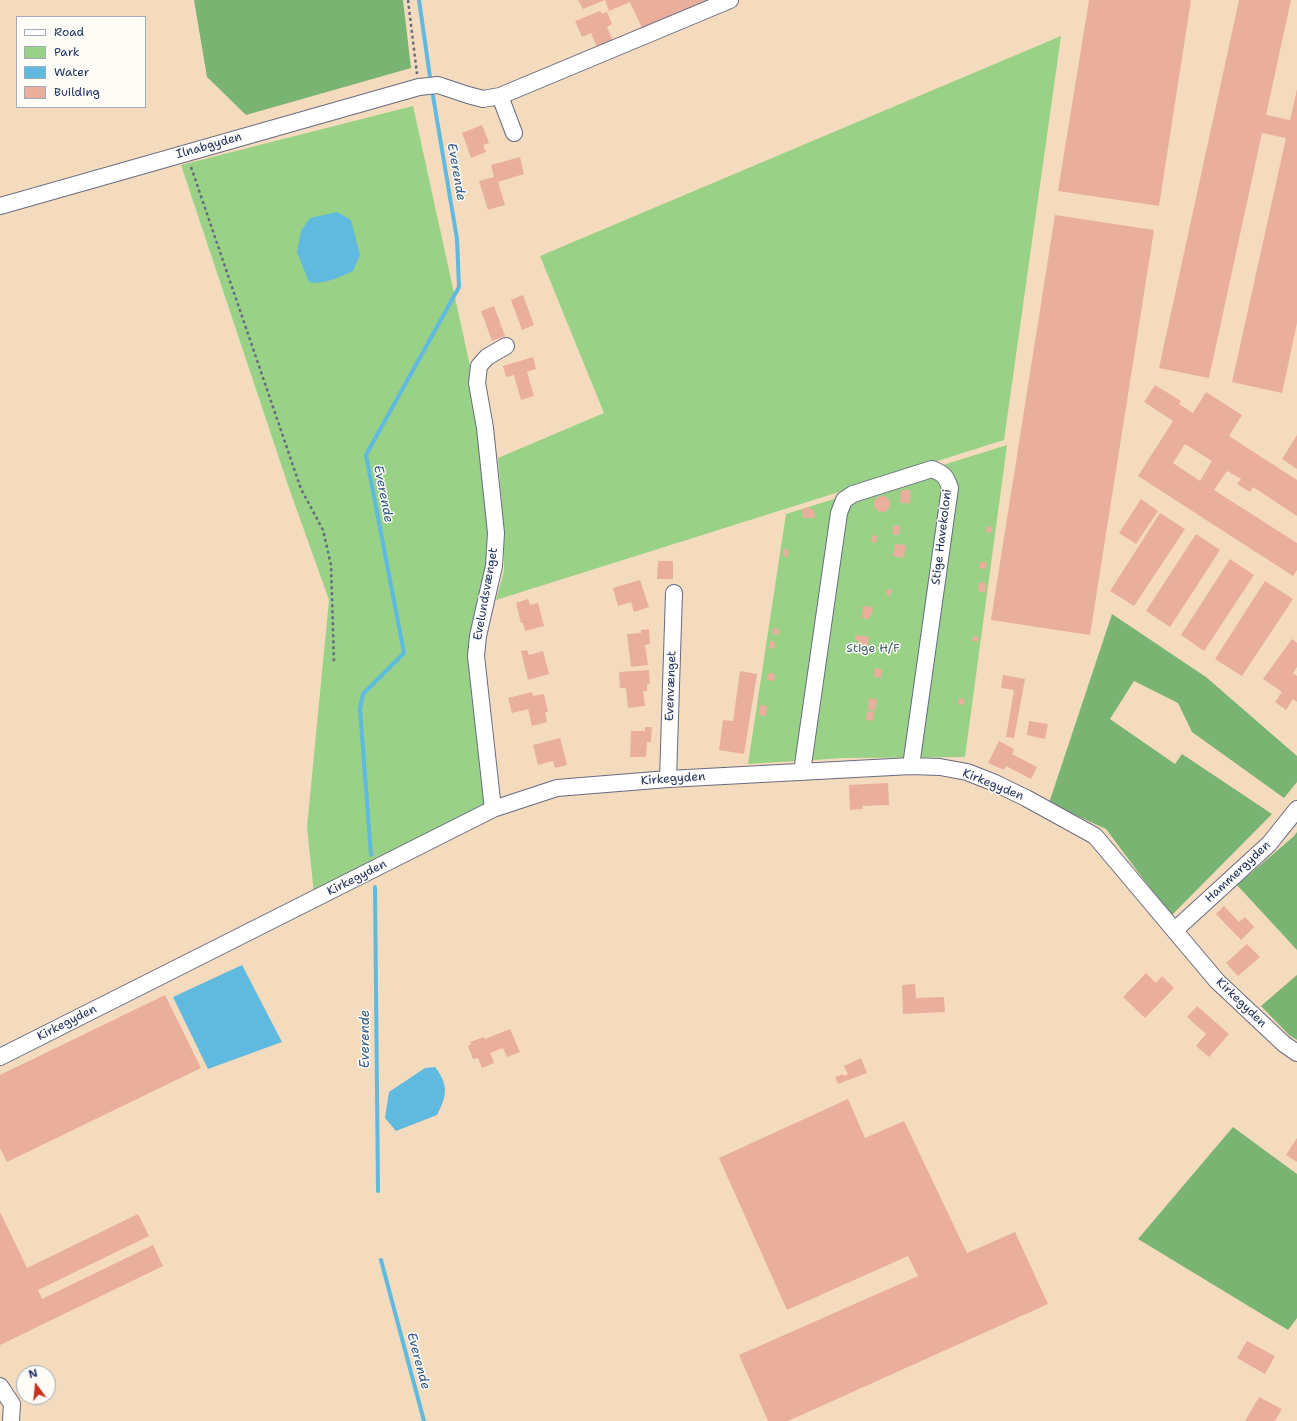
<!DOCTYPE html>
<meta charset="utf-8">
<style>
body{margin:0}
#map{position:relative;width:1297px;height:1421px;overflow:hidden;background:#f4dbbe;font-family:"Shantell Sans",sans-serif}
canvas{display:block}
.legend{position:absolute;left:16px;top:16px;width:130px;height:92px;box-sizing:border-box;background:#fdfcf7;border:1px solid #a3aaba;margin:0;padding:5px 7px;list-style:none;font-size:12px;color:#1b2f5e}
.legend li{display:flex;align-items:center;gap:8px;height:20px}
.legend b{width:20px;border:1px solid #a3aaba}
.north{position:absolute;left:16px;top:1365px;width:40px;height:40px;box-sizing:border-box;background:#fdfcf7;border:1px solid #a3aaba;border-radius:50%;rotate:345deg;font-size:11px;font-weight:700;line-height:16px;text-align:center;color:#1b2f5e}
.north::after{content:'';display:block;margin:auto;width:14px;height:18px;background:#c8321e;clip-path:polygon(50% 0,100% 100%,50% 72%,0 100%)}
</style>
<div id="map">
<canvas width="1297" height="1421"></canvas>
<ul class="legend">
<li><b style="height:5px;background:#fff"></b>Road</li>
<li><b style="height:11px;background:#99d286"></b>Park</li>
<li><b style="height:11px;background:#60b9de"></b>Water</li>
<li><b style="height:11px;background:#eaae9c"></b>Building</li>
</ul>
<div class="north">N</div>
</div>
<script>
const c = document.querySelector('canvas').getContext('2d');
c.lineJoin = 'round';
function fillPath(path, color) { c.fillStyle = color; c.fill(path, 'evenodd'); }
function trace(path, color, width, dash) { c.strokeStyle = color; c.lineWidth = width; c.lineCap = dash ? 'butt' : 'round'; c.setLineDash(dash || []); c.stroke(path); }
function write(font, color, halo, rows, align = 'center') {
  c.font = font + ' "Shantell Sans",sans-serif'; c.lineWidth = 3; c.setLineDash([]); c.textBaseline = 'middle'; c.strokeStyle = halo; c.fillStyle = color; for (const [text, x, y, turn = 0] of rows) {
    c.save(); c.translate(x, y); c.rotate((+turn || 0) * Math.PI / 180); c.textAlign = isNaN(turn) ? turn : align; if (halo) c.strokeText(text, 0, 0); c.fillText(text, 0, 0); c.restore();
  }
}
const green = new Path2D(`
 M1061,36L1004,440L496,600L504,571V531L498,458L604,413L540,256Z
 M413,106L472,375L471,390L483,469L489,533L486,573L468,653L485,805L314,894L307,827L329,600L289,488L181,165Z
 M1007,445L965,757L844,758L748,764L786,514Z`);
const forest = new Path2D(`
 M194,0H403L411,68L246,115L207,77Z
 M1112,614L1206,677L1297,756V782L1284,798L1192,732L1178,703L1134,681L1110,719L1175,764L1182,754L1272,814L1171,916L1106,829L1049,803Z
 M1297,832V950L1237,885L1293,837Z
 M1297,975V1040L1289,1035L1261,1006Z
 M1233,1127L1297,1174V1318L1288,1330L1138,1239Z`);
const water = new Path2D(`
 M337,212L351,220L360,255L353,271C339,277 325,285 309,282L297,252L301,231L310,218Z
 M242,965L282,1042L208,1069L173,997Z
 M435,1067C449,1085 447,1096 437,1115L396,1131L385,1118L389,1092L425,1068Z`);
const stream = new Path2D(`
 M419,0L430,77
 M371,855L360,709L363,694L404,653L366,455L459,287L457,239L433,96
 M375,887L378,1191
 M381,1260L424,1421`);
const building = new Path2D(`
 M578,0H708L709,1L643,30L630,2L609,11L605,0L583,9Z
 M1089,0H1191L1159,206L1058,191Z
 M1239,0H1291L1266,115L1290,120L1297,89V323L1282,393L1232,382L1286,138L1262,133L1209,378L1159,368Z
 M600,11L602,14L607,12L612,24L607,27L613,41L597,47L591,33L582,37L575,21Z
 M482,125L489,143L483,145L486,152L471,158L462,133Z
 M520,157L524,174L498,182L505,205L488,210L479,181L494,177L491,165Z
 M1055,215L1154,230L1090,635L991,620Z
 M523,295L534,325L522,330L511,300Z
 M494,306L505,336L492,341L481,311Z
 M533,357L536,369L527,372L534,396L521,400L514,375L506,377L503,366Z
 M1155,385L1181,401L1179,404L1193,413L1206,392L1242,415L1229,436L1297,480V516L1253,487L1250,492L1237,484L1241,479L1227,471L1214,490L1297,543V570L1293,576L1138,476L1173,421L1144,402ZM1185,444L1212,461L1200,481L1173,463Z
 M1297,435V469L1282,459Z
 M901,490H910V503H900Z
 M874 504a8 8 0 1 1 16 0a8 8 0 1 1-16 0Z
 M1141,499L1158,511L1136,544L1119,533Z
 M807,508H811V510H814L815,518H803L802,509Z
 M1160,513L1185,529L1134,606L1110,591Z
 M894,525L900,526L899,535L892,534Z
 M987,526L992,527V533L986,532Z
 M1196,534L1220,550L1170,627L1146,611Z
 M872,535L877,536L876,543L871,542Z
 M895,544L906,545L904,558L893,556Z
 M784,549L789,550L788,557L783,556Z
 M1230,559L1254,575L1204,651L1181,635Z
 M658,561H673V579H657Z
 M980,562H987L986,569L979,568Z
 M640,580L649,607L634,612L631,602L618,606L613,588Z
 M1265,581L1293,599L1242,676L1215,659Z
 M979,582L986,583L985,593L978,591Z
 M887,589L892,590L890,596L886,595Z
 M528,599L530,605L538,603L544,626L525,631L523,623H521L516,603Z
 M863,606L873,607L872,615H870L869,619L862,618Z
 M773,628L779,629L778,635L772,634Z
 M649,629L650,644L645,645L648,665L631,667L627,634L641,633V630Z
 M855,635L869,637L867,654L857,652L859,641L855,640Z
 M973,636L979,637L978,642L972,641Z
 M1292,639L1297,643V667L1293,673L1297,676V702L1293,699L1286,710L1275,702L1282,692L1263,679Z
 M770,641L775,642L774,649L769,648Z
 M527,650L529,655L543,651L549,674L528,680L521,651Z
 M875,668L882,669L881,678L874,677Z
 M649,670L650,684H647V691H643L645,706L628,708L626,688H620L619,672Z
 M740,671L757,674L744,754L719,750L723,720L733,721Z
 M769,673L775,674L774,681L767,680Z
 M1003,675L1025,679L1014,738L1006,737L1014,690L1001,688Z
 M532,692L533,696L544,694L548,712H545L547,722L532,726L528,709L512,713L508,698Z
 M869,698L877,699L875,711L868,709Z
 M959,698L964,699V705L958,704Z
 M760,705L767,706L766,716L759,715Z
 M867,711L874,712L873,721L866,720Z
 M1029,721L1048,724L1045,739L1027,735Z
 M645,727H652L651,742H647L646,757H630L631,731H645Z
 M560,738L567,765L555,768L553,761L538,765L533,745Z
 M999,741L1014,749L1012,754L1037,767L1031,779L1006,766L1004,770L988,763Z
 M888,783L889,805L862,806L863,809L850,810L849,785Z
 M1224,906L1239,922L1245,917L1254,927L1241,940L1216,914Z
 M1247,944L1260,957L1238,976L1226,963Z
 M1146,973L1156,983L1162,976L1174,988L1145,1018L1123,997Z
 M915,984L916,998L944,997L945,1012L903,1014L902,985Z
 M165,995L201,1068L7,1162L0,1148V1075Z
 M1197,1006L1229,1034L1209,1057L1196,1046L1206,1034L1187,1017Z
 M510,1029L520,1052L507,1057L503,1048L490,1053L494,1063L482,1068L478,1058L473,1059L468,1046L471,1044L470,1042L484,1037L485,1039Z
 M861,1058L867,1073L838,1084L835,1077L843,1074L844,1076L848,1074L844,1066Z
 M848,1099L865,1138L904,1121L967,1253L1015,1232L1048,1304L788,1421H768L739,1355L918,1276L908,1256L787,1310L719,1158Z
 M1297,1138V1162L1286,1155Z
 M0,1212L27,1268L138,1214L149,1236L38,1290L42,1299L153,1245L163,1266L0,1345Z
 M1247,1341L1275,1356L1265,1374L1237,1358Z
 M1259,1397L1282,1409L1275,1421H1245Z`);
const path = new Path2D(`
 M408,0L417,74
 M191,167L301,489L323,530L331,565L334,663`);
const minor = new Path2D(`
 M500,96L514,133
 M0,206L419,87L438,85L468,95L483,99L500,96L730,0
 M802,772L839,513L844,500L853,494L932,469C944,474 946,476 950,488L911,766
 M668,779L674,593
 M493,809L476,656L478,636L494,566L496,533L485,428L477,383L479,366L487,357L506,346
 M1175,930L1269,844L1297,809
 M0,1057L493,809L557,788L668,779L911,766L940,767L967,772L995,783L1026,798L1095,836L1217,981L1284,1044L1297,1053
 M0,1386L12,1404L11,1421`);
const streetNames = [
 ["Ilnabgyden",209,146,-16],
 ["Stige Havekoloni",942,537,-83],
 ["Evelundsvænget",486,594,-80],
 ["Evenvænget",671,686,-88],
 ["Kirkegyden",673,779,-4],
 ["Kirkegyden",993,785,22],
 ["Hammergyden",1238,872,-43],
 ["Kirkegyden",357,878,-27],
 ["Kirkegyden",1241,1003,44],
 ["Kirkegyden",67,1023,-27]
];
const parkNames = [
 ["Stige H/F",873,649]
];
const waterNames = [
 ["Everende",456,172,80],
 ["Everende",383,494,79],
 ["Everende",366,1039,-90],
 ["Everende",418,1361,75]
];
fillPath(green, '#99d286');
fillPath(forest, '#7ab473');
fillPath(water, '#60b9de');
trace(stream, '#60b9de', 4);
fillPath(building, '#eaae9c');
trace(minor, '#676b80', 18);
trace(path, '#676b80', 2.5, [3, 3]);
trace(minor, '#fff', 16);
write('12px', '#1b2f5e', '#fdfcf7', streetNames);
write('12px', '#41606a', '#fdfcf7', parkNames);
write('italic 13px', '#305884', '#fdfcf7', waterNames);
</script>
